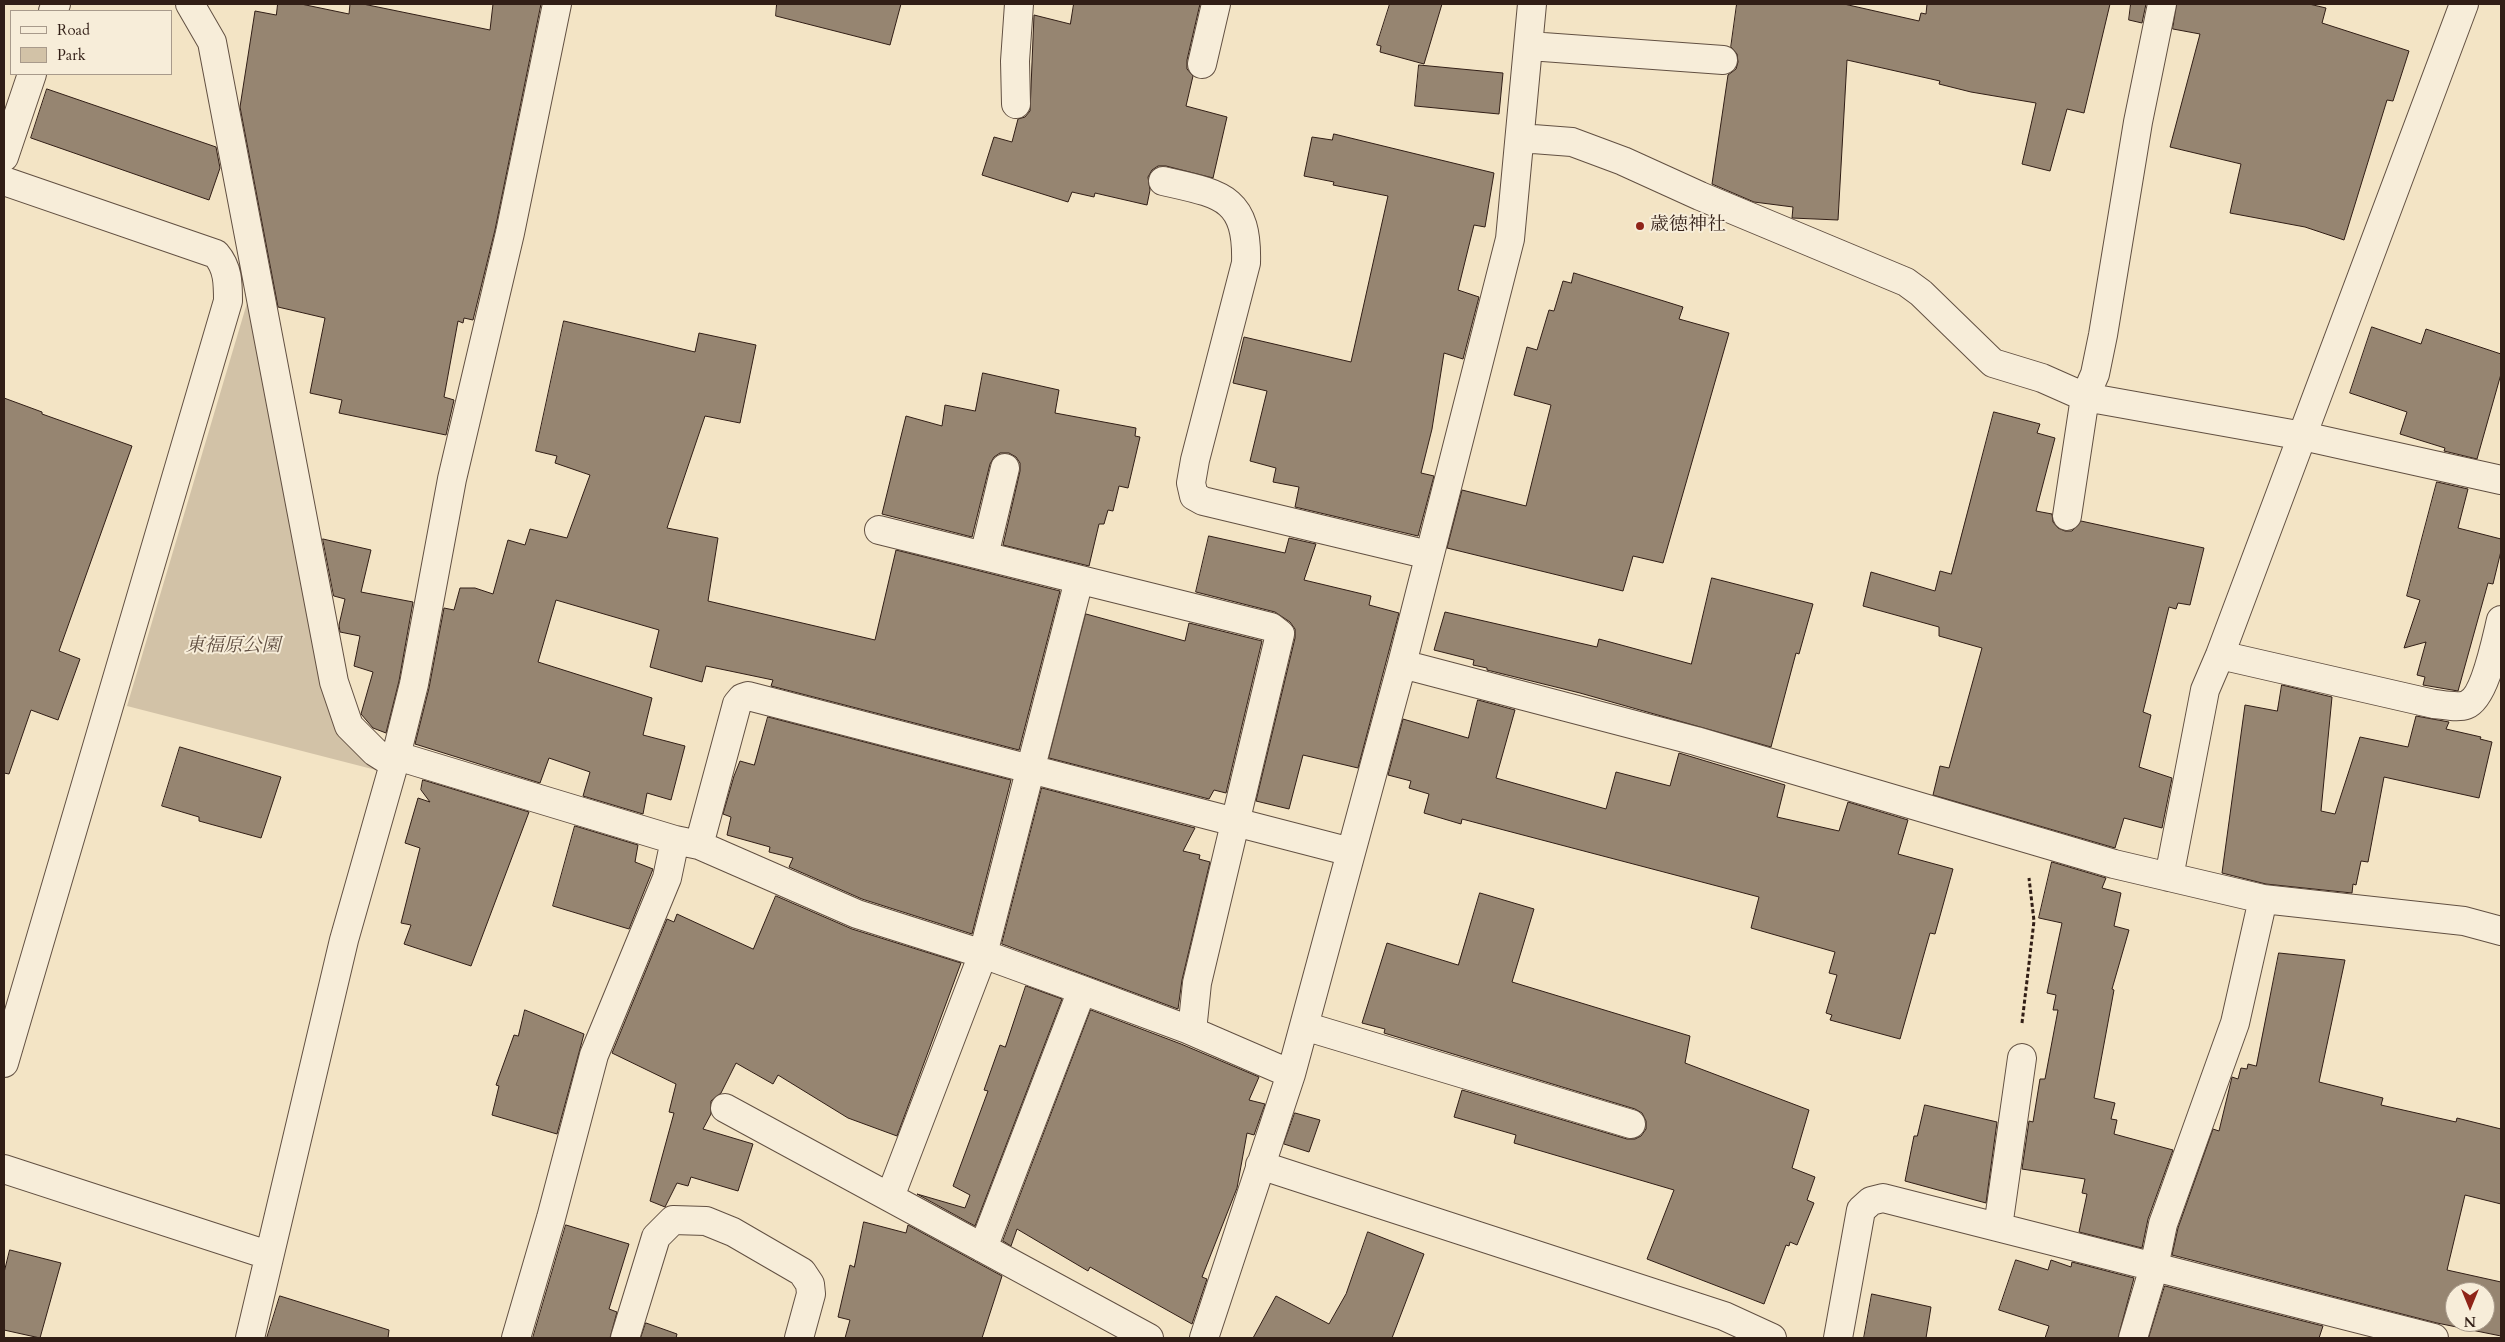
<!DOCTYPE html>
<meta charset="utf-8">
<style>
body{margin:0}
#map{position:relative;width:2505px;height:1342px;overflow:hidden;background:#f3e4c5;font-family:Cardo,serif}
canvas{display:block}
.frame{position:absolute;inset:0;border:5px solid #311e16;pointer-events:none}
.legend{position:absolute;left:10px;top:10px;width:162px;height:65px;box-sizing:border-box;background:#f7edd9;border:1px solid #a89a8b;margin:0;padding:6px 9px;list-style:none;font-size:15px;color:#311e16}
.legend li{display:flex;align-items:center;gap:10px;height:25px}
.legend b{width:25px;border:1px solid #a89a8b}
.north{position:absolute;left:2445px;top:1282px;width:50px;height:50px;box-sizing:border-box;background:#f7edd9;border:1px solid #a89a8b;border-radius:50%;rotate:180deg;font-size:14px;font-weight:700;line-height:20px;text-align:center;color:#311e16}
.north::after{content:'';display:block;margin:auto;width:18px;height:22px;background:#8f2418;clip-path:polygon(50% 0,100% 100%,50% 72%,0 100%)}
</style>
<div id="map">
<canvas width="2505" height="1342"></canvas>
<div class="frame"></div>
<ul class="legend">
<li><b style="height:6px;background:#f7edd9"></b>Road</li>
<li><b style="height:14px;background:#d2c2a7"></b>Park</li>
</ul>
<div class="north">N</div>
</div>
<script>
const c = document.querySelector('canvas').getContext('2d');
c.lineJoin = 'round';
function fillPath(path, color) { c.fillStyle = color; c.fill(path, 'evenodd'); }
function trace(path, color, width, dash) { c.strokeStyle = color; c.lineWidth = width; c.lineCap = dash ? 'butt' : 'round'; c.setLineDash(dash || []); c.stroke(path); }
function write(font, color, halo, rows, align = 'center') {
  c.font = font + ' Cardo,"Noto Serif JP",serif'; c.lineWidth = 4; c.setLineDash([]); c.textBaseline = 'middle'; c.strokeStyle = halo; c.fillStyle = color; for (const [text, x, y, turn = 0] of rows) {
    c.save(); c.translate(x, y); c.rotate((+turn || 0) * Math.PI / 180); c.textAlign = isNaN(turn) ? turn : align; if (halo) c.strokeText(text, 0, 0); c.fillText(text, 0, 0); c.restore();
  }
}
const green = new Path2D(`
 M250,293L330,694L377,765L376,770L127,706Z`);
const building = new Path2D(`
 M278,4H301L349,14L350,4H363L490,30L493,4H541L495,230L473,320L464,318L463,323L458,321L444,397L454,400L446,435L339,413L342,400L310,393L325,318L278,307L240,107L255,11L276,15Z
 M777,4H901L890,45L776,16Z
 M1074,4H1200L1187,60V69L1193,76L1186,106L1227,117L1213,178L1166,166H1158L1152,170L1148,177L1150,190L1147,205L1095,193L1094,197L1072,192L1068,202L982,175L994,137L1012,142L1018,119L1025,117L1030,111L1034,15L1070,24Z
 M1390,4H1442L1424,64L1380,52L1381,46L1377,45Z
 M1737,4H1844L1919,21L1921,13L1926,14L1927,4H2110L2084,113L2067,109L2050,171L2022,164L2036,103L1971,92L1939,84L1940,81L1847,60L1838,220L1792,218L1793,207L1754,202L1712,184L1728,75L1736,69L1738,62L1737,54L1731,47Z
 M2131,4H2146L2142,23L2129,20Z
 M2177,4H2309L2326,8L2322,23L2409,51L2393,101L2387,100L2344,240L2305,227L2230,213L2241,164L2170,147L2200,34L2173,29Z
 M1419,65L1503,73L1499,114L1415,106Z
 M47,89L216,147L220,168L209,200L31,138Z
 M1334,134L1494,173L1485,227L1474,225L1458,290L1479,297L1463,359L1444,353L1432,429L1421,473L1434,476L1418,536L1295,507L1299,487L1273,482L1276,468L1250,461L1267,391L1233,383L1244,337L1351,362L1388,196L1333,185L1334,182L1304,176L1312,137L1332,140Z
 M1574,273L1683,307L1679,319L1729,333L1663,563L1633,556L1623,591L1447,548L1462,490L1526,506L1551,405L1514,395L1527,347L1537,350L1549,310L1554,311L1563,281L1571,283Z
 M564,321L695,352L699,333L756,345L740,423L705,416L667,528L718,538L708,601L875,640L896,550L1060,591L1019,750L771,686L773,680L706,666L702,682L650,667L659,630L556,600L538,662L652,698L643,735L685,746L671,800L647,793L643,814L583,796L590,772L549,758L540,783L415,744L429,688L444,608L454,610L460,588H475L493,594L508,540L525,545L530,529L567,538L590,475L555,463L557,456L536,451Z
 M2372,327L2421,344L2426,329L2501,354V374L2477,459L2444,451L2445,448L2400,434L2407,412L2350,393Z
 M983,373L1059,390L1055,413L1136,428L1135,436L1140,437L1128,488L1119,486L1113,511L1108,510L1104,524H1099L1089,566L1003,545L1020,471V463L1016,457L1009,453H1000L994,457L990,464L972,537L882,514L906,416L942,426L945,405L975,411Z
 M4,398L42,412V414L132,446L59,651L80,659L58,720L31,710L9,774L4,773Z
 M1994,412L2040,424L2037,433L2055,438L2036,511L2052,514L2053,522L2058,528L2065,531H2072L2081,521L2204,548L2190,605L2178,603L2176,609L2169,607L2143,712L2151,715L2139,767L2172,778L2162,828L2124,818L2115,848L1933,795L1940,766L1949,768L1982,648L1939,636V627L1863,606L1871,572L1935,591L1940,571L1951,574Z
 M2437,482L2468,489L2458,528L2501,539V551L2493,584L2488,583L2458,691L2423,685L2425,677L2417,675L2426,642L2404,648L2420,600L2407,596Z
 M1209,536L1285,553L1289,538L1316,544L1304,580L1371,596L1369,605L1399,613L1358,768L1303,755L1289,809L1256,801L1295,638V629L1290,622L1275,612L1196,592Z
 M323,539L371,550L361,592L413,602L399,681L386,733L373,728L361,714L373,672L354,666L360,636L340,632L339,625L345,599L334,596Z
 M1712,578L1813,604L1799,654L1796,653L1771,747L1580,693L1487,670V668L1473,665L1474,660L1434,650L1445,612L1597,647L1599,639L1691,664Z
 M1086,614L1185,641L1189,623L1262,641L1226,793L1214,790L1209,799L1049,758Z
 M2282,685L2332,697L2321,811L2335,814L2360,737L2408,747L2416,716L2449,722L2446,729L2481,737L2480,739L2492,742L2479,798L2384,777L2368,862L2361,861L2356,885L2353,884L2352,893L2266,884L2222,873L2245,705L2277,711Z
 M1478,700L1515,710L1496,778L1606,809L1616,772L1670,786L1679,753L1785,785L1777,817L1839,831L1848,802L1908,820L1898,854L1953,869L1935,934L1930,933L1900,1039L1830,1020L1832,1015L1826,1013L1837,975L1829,973L1835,952L1751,928L1759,897L1462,819L1461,824L1424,813L1429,794L1409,788L1411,781L1388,775L1403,719L1468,738Z
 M768,717L1011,780L972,934L862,899L789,867L793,858L769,852L770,847L727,835L731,817L723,814L734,776L740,761L754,765Z
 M180,747L281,777L261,838L199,821V817L162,806Z
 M423,780L529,812L471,966L404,944L411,925L401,923L420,848L405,843L418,798L430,802L421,790Z
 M1042,788L1195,828L1183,851L1200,855L1199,859L1210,862L1182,980L1178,1009L1002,944Z
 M575,826L638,845L635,862L653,869L629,929L553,906Z
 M2052,862L2106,878L2102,888L2121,893L2114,926L2129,930L2112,989L2114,990L2094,1098L2115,1103L2111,1119L2117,1120L2114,1134L2173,1150L2148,1219L2142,1248L2079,1232L2087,1194L2082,1193L2085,1179L2022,1169L2029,1121L2033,1122L2040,1079H2045L2058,1010H2053L2056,995L2047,993L2062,923L2039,918Z
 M1480,893L1534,909L1512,982L1690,1036L1685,1063L1809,1110L1792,1168L1815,1177L1807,1200L1814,1203L1797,1245L1790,1242L1789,1246L1786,1245L1764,1304L1647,1259L1674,1190L1514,1143L1516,1135L1454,1117L1462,1090L1627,1139H1635L1641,1136L1646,1129V1121L1642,1113L1635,1109L1384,1033L1385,1029L1362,1023L1387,943L1458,965Z
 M776,896L852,929L961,963L897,1136L848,1118L778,1075L773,1084L736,1063L721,1093L711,1101V1114L703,1129L753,1144L738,1191L691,1177L688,1186L677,1183L665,1207L650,1201L674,1113L669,1112L676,1084L612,1053L667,919L674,922L677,914L753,949Z
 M2279,953L2345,960L2319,1082L2383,1098L2381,1105L2456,1122L2457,1118L2501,1129V1204L2465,1195L2447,1270L2501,1282V1336L2437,1323L2172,1255L2178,1228L2213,1129L2219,1131L2232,1077L2238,1079L2241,1068L2247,1069L2248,1064L2256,1066ZM2455,1292H2485V1322H2455Z
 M1026,986L1062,999L975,1226L917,1194L965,1208L970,1195L953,1186L988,1091L984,1090L1000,1045L1005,1047Z
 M525,1010L584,1034L557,1134L492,1115L499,1086L496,1085L514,1035L518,1036Z
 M1091,1010L1181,1044L1259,1077L1249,1100L1265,1104L1254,1135L1247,1133L1237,1188L1202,1277L1207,1279L1192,1324L1090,1267L1088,1271L1017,1229L1011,1246L1003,1241Z
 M1925,1105L1997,1122L1986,1203L1905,1181L1914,1136H1917Z
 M1295,1113L1320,1120L1309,1152L1284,1144Z
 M864,1222L906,1233L908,1225L1002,1276L982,1338H845L850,1320L838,1317L850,1265L854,1267Z
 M566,1225L629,1244L609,1309L617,1312L610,1338H533Z
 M1368,1232L1424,1254L1392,1338H1253L1276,1296L1329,1324L1346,1294Z
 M10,1250L61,1263L40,1338L4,1330V1273Z
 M2016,1260L2048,1270L2051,1260L2071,1267L2072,1262L2134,1278L2118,1338H2045L2049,1326L1999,1310Z
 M2165,1286L2323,1326L2319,1338H2149Z
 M1872,1294L1931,1307L1926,1338H1864Z
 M280,1296L389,1330L388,1338H267Z
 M646,1323L677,1334L676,1338H641Z`);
const path = new Path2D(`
 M2022,1023L2034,921L2029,878`);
const minor = new Path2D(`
 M190,4L212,42L334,682L349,726L375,752L394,764
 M53,11L56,4
 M1529,46L1723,60
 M1202,64L1216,4
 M1016,104L1015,61L1019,4
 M1520,138L1572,142L1623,161L1700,196L1906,282L1921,293L1993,363L2042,378L2085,397L2303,436L2501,480
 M4,157L32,74
 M4,181L216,254C228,268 228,283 228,301L4,1063
 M1163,181C1220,194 1248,196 1246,263L1195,460L1191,483L1194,496L1203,501L1429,555
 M2067,516L2085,397L2095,374L2103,335L2138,122L2162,4
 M879,530L1271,627L1280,634L1197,983L1192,1031
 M984,556L1005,468
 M2220,655L2434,704C2443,705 2458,708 2466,705C2485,698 2496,640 2501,620
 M1402,664L1696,741L2114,864L2263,899L2464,921L2501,931
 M397,756L675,840L699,845L857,914L983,954L1082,990L1187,1029L1291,1074
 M699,845L737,704L742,698L748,696L1351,852
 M2169,877L2205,690L2220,655L2464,4
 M1304,1026L1631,1124
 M725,1108L1149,1338
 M1260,1165L1724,1316L1772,1338
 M4,1169L268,1255
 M890,1197L983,954L1079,580
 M1998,1227L2022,1058
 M983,1248L1082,990
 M250,1338L344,940L394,764L414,684L452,479L510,233L557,4
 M516,1338L551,1218L594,1055L667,878L675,840
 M625,1338L656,1237L673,1220L706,1221L733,1232L802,1272L810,1284L811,1294L799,1338
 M1204,1338L1291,1074L1402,664L1510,239L1532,4
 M1838,1338L1861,1210L1871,1201L1883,1198L2434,1338
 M2133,1338L2154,1267L2163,1224L2235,1023L2263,899`);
const markers = [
 [1640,226,5,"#8f2418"]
];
const poiNames = [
 ["歳徳神社",1650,226]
];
const parkNames = [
 ["東福原公園",233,647]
];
fillPath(green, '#d2c2a7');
fillPath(building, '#968571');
trace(building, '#311e16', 1);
trace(minor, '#625042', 30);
trace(path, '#311e16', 3, [4, 2.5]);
trace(minor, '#f7edd9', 28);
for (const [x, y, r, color] of markers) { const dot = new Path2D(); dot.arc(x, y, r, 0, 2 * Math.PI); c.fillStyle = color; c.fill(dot); trace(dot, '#f7edd9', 2); }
write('19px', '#311e16', '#f7edd9', poiNames, 'left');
write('italic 19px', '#614f42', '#f7edd9', parkNames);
</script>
